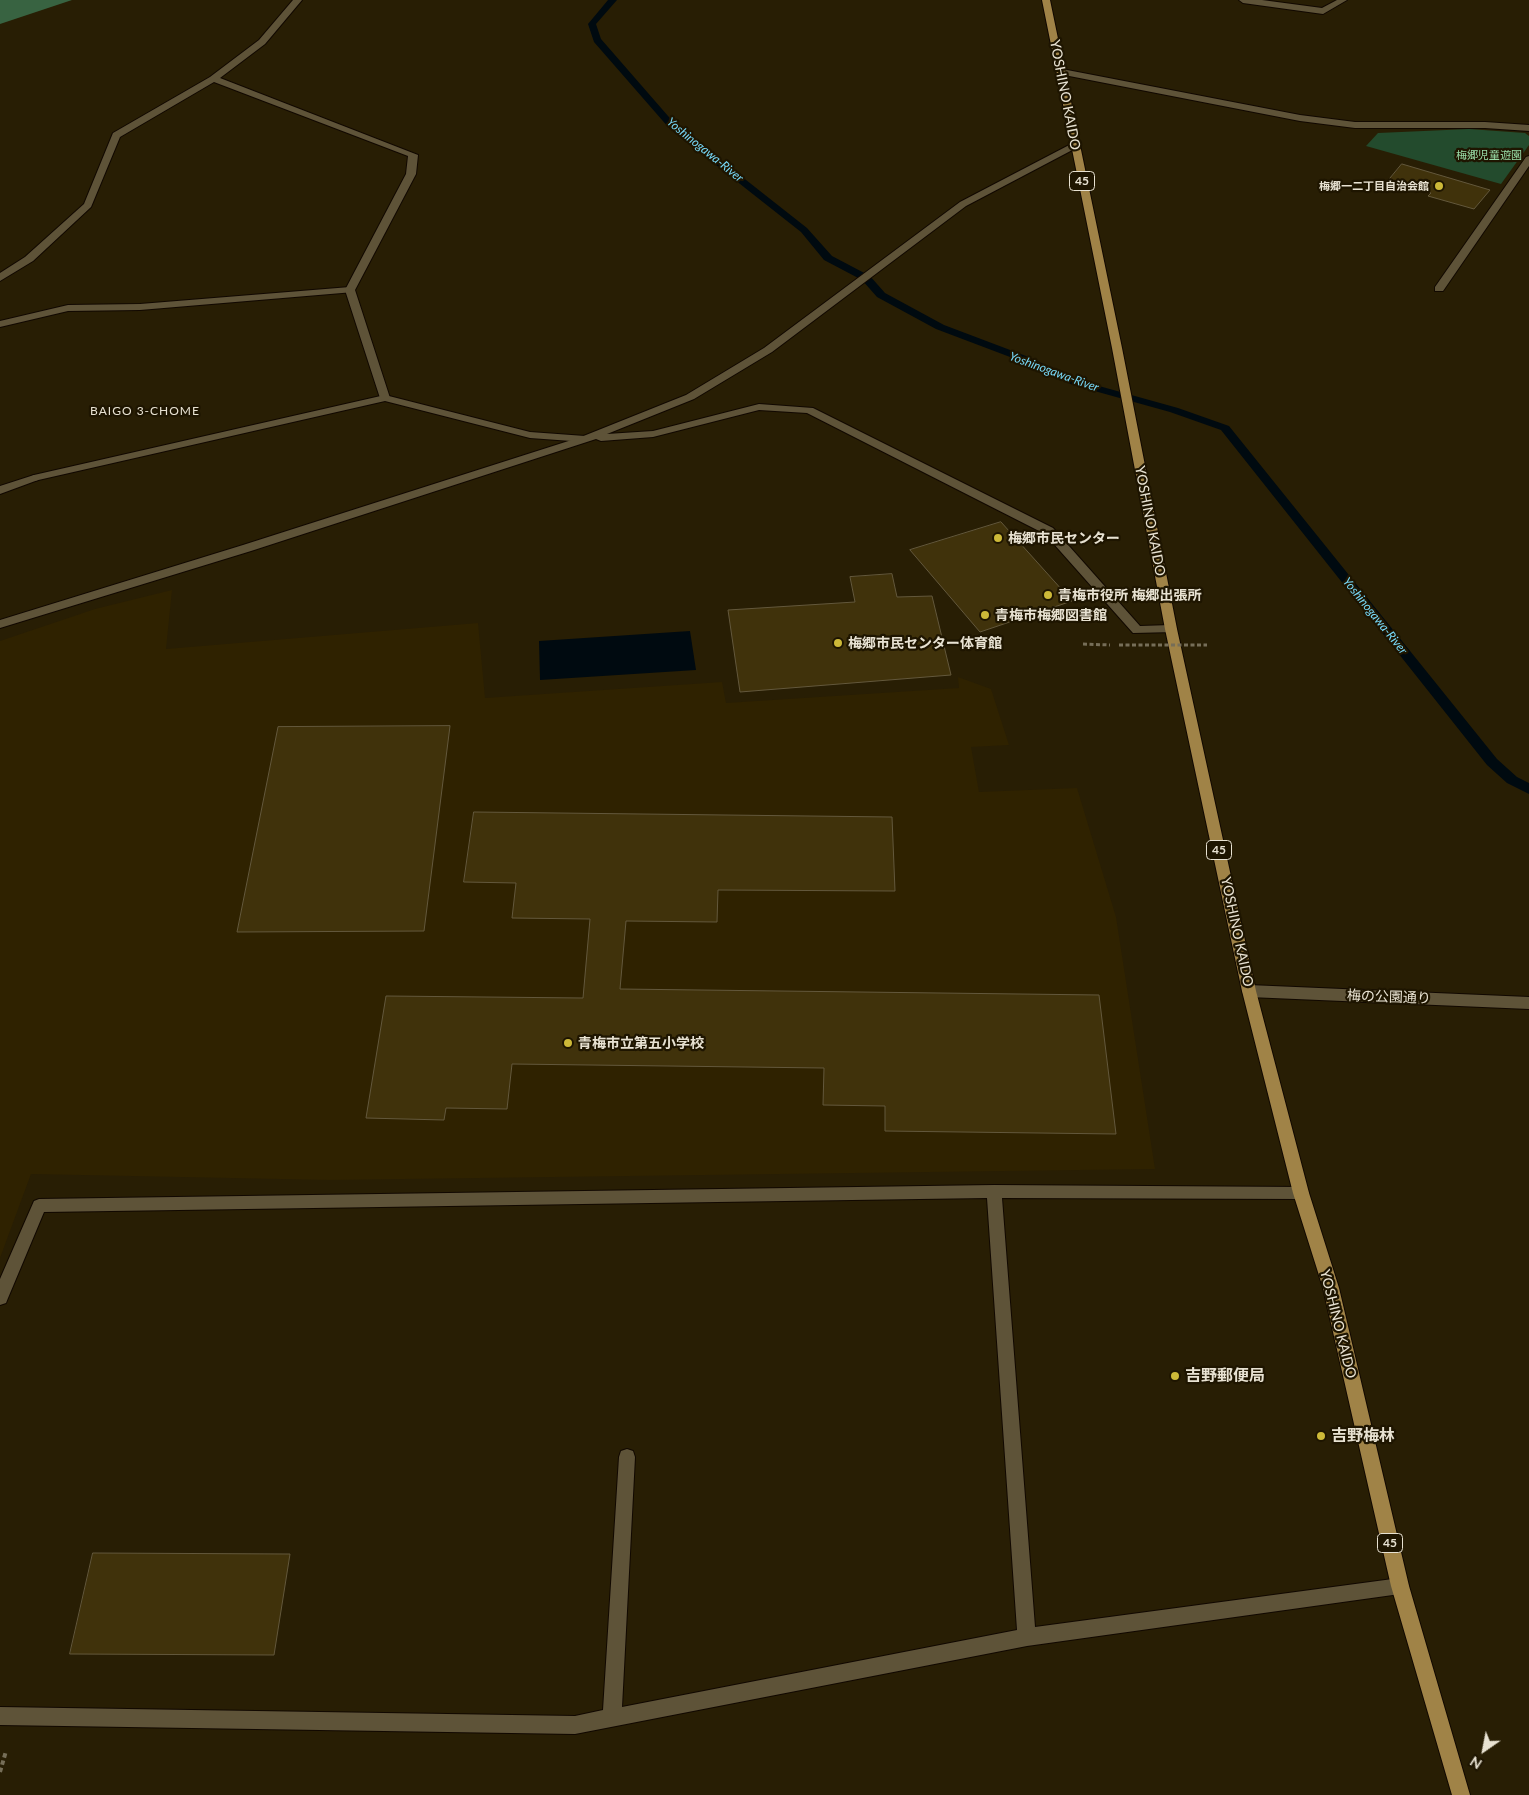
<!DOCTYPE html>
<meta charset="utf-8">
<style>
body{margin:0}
#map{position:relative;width:1529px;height:1795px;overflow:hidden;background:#281e04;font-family:Lato,sans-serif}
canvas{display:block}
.north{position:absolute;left:1459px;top:1725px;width:50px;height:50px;-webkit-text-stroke:4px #1e1500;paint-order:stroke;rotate:213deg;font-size:14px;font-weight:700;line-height:20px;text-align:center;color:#e8e2d2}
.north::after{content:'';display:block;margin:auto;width:18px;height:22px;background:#e8e2d2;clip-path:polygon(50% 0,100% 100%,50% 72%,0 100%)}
</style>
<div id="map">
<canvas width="1529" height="1795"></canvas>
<div class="north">N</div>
</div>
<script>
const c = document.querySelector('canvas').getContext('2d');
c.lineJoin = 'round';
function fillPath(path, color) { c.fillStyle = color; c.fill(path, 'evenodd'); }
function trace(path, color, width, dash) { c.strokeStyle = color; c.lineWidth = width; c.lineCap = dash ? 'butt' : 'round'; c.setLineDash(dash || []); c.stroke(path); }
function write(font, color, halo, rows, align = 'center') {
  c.font = font + ' Lato,"Noto Sans JP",sans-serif'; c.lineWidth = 4.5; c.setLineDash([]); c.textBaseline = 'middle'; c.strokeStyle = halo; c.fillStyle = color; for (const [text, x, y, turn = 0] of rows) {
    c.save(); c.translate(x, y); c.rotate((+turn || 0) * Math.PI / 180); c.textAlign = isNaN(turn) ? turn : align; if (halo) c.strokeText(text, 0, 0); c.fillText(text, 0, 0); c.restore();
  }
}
const built = new Path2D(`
 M172,590L166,649L478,623L485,698L722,682L726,703L959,688L958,677L991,689L1009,745L971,747L979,792L1077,788L1116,917L1155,1169L330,1180L31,1174L0,1258V641L95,609Z`);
const green = new Path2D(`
 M1469,129L1525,133L1529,136V145L1501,184L1366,146L1378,133Z`);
const forest = new Path2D(`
 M0,0H72L0,24Z`);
const water = new Path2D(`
 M690,631L696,670L540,680L539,641Z`);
const stream = new Path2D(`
 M608,0H617L596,24L601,39L675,124L807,228L832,256L870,276L885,293L944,325L1026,356L1081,381L1178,408L1229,426L1497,759L1517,777L1529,783V794L1507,783L1487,765L1221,430L1170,412L1073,385L1018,360L936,329L877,297L862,280L824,260L801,232L669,128L594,42L588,24Z`);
const building = new Path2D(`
 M1402,164L1490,190L1474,209L1428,196L1431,193L1388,181Z
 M1001,522L1072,601L980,632L910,550Z
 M892,574L897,597L932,596L951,675L740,692L728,610L855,602L850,577Z
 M450,726L424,931L237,932L278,727Z
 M474,812L892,817L895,891L718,890L717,922L626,921L620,989L1099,995L1116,1134L885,1131V1106L823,1105L824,1068L512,1064L507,1109L446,1108L444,1120L366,1118L386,996L583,998L590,919L512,918L516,883L464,882Z
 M93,1553L290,1554L274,1655L70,1654Z`);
const pathFar1 = new Path2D(`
 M1083,644L1110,645`);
const path = new Path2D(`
 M0,1772L6,1751`);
const service = new Path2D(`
 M350,287L355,290L354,292L140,310L68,311L0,327V321L68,305L140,304Z
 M385,395L530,432L585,436L591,439L585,442L530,438L385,401L34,481L28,478L34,475Z`);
const minor = new Path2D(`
 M293,0H302L265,44L220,78L418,155L416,174L355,290L390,398L385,401L380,398L345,290L406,174L408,156L214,82L120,137L91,207L33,261L0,281V273L25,257L84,204L113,133L210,77L259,40Z
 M1239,0H1262L1322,8L1337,0H1347L1323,14L1243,3Z
 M1062,69L1300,115L1355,122H1485L1529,125V131L1485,128H1355L1300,121L1059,74V70Z
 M1075,142L1080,145L1078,147L966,206L772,352L694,399L607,434L653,431L759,404L813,408L1053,528L1140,626L1171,625L1175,626L1177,629L1175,632L1133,633L1045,534L807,413L759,410L653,437L601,441L596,439L251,551L0,628V620L243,545L581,437L686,395L764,348L960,202Z
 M1529,156V166L1443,291H1435V287L1526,157Z
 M34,475L38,476L40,478L38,480L0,494V486Z
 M1249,985L1529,997V1009L1249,997L1244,995L1242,991L1244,987Z
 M994,1185L1301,1187L1306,1188L1309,1193L1306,1198L1301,1199L1002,1198L1035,1627L1400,1578L1406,1580L1409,1586L1406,1592L1400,1594L1027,1646L575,1734L0,1725V1707L575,1716L603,1710L619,1457L621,1451L627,1449L633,1451L635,1457L622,1707L1017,1630L987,1198L44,1212L8,1298L6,1303L0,1305V1279L34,1201L39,1199Z`);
const primary = new Path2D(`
 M1042,0H1050L1122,348L1177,629L1256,991L1309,1193L1339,1288L1409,1586L1470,1795H1452L1391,1586L1323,1288L1293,1193L1242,991L1165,629L1112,348Z`);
const pathBridge = new Path2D(`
 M1119,645H1207`);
const markers = [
 [1439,186,5,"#cdb938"],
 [998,538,5,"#cdb938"],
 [1048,595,5,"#cdb938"],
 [985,615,5,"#cdb938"],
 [838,643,5,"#cdb938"],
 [568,1043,5,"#cdb938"],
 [1175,1376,5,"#cdb938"],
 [1321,1436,5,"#cdb938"]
];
const farParknames = [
 ["梅郷児童遊園",1489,155]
];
const farPoinames = [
 ["梅郷一二丁目自治会館",1429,186]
];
const farWaternames = [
 ["Yoshinogawa-River",705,150,39],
 ["Yoshinogawa-River",1054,372,20],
 ["Yoshinogawa-River",1375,616,51]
];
const shields = [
 [1082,181,25],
 [1219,850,25],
 [1390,1543,25]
];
const shieldNames = [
 ["45",1082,181],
 ["45",1219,850],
 ["45",1390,1543]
];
const farNeighbourhoodnames = [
 ["BAIGO 3-CHOME",145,411]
];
const streetNames = [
 ["YOSHINO KAIDO",1065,95,79],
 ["YOSHINO KAIDO",1150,521,79],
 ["YOSHINO KAIDO",1237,932,78],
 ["梅の公園通り",1389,997,2],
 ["YOSHINO KAIDO",1338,1324,76]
];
const poiNames = [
 ["梅郷市民センター",1008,538],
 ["青梅市役所 梅郷出張所",1058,595],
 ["青梅市梅郷図書館",995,615],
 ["梅郷市民センター体育館",848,643],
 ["青梅市立第五小学校",578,1043]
];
const nearPoinames = [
 ["吉野郵便局",1185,1376],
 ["吉野梅林",1331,1436]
];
fillPath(built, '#2f2200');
fillPath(green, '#234b2d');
fillPath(forest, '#386341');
fillPath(water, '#000a10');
fillPath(stream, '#000a10');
fillPath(building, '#40320b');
trace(building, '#63583c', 1);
trace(service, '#110800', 2);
trace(minor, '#110800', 2);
trace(primary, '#110800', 2);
trace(pathFar1, '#766e58', 3, [4, 2.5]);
trace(path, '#766e58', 4, [4.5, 3]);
fillPath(service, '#5e5338');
fillPath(minor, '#5e5338');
fillPath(primary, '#a08347');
trace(pathBridge, '#766e58', 3, [4, 2.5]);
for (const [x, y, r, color] of markers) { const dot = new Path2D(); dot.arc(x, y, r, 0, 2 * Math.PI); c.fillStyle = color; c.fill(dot); trace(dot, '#1e1500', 2); }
write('11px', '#9adea8', '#1e1500', farParknames);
write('bold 11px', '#e8e2d2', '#1e1500', farPoinames, 'right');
write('italic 12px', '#78daf9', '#1e1500', farWaternames);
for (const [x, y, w] of shields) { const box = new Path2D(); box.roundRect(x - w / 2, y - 9.5, w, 19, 4); c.fillStyle = '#1e1500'; c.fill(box); trace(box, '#e8e2d2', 1); }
write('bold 12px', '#e8e2d2', null, shieldNames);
c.letterSpacing = '1px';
write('12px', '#e8e2d2', '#1e1500', farNeighbourhoodnames);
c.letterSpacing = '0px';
write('14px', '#e8e2d2', '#1e1500', streetNames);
write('bold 14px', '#e8e2d2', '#1e1500', poiNames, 'left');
write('bold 16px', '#e8e2d2', '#1e1500', nearPoinames, 'left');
</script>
